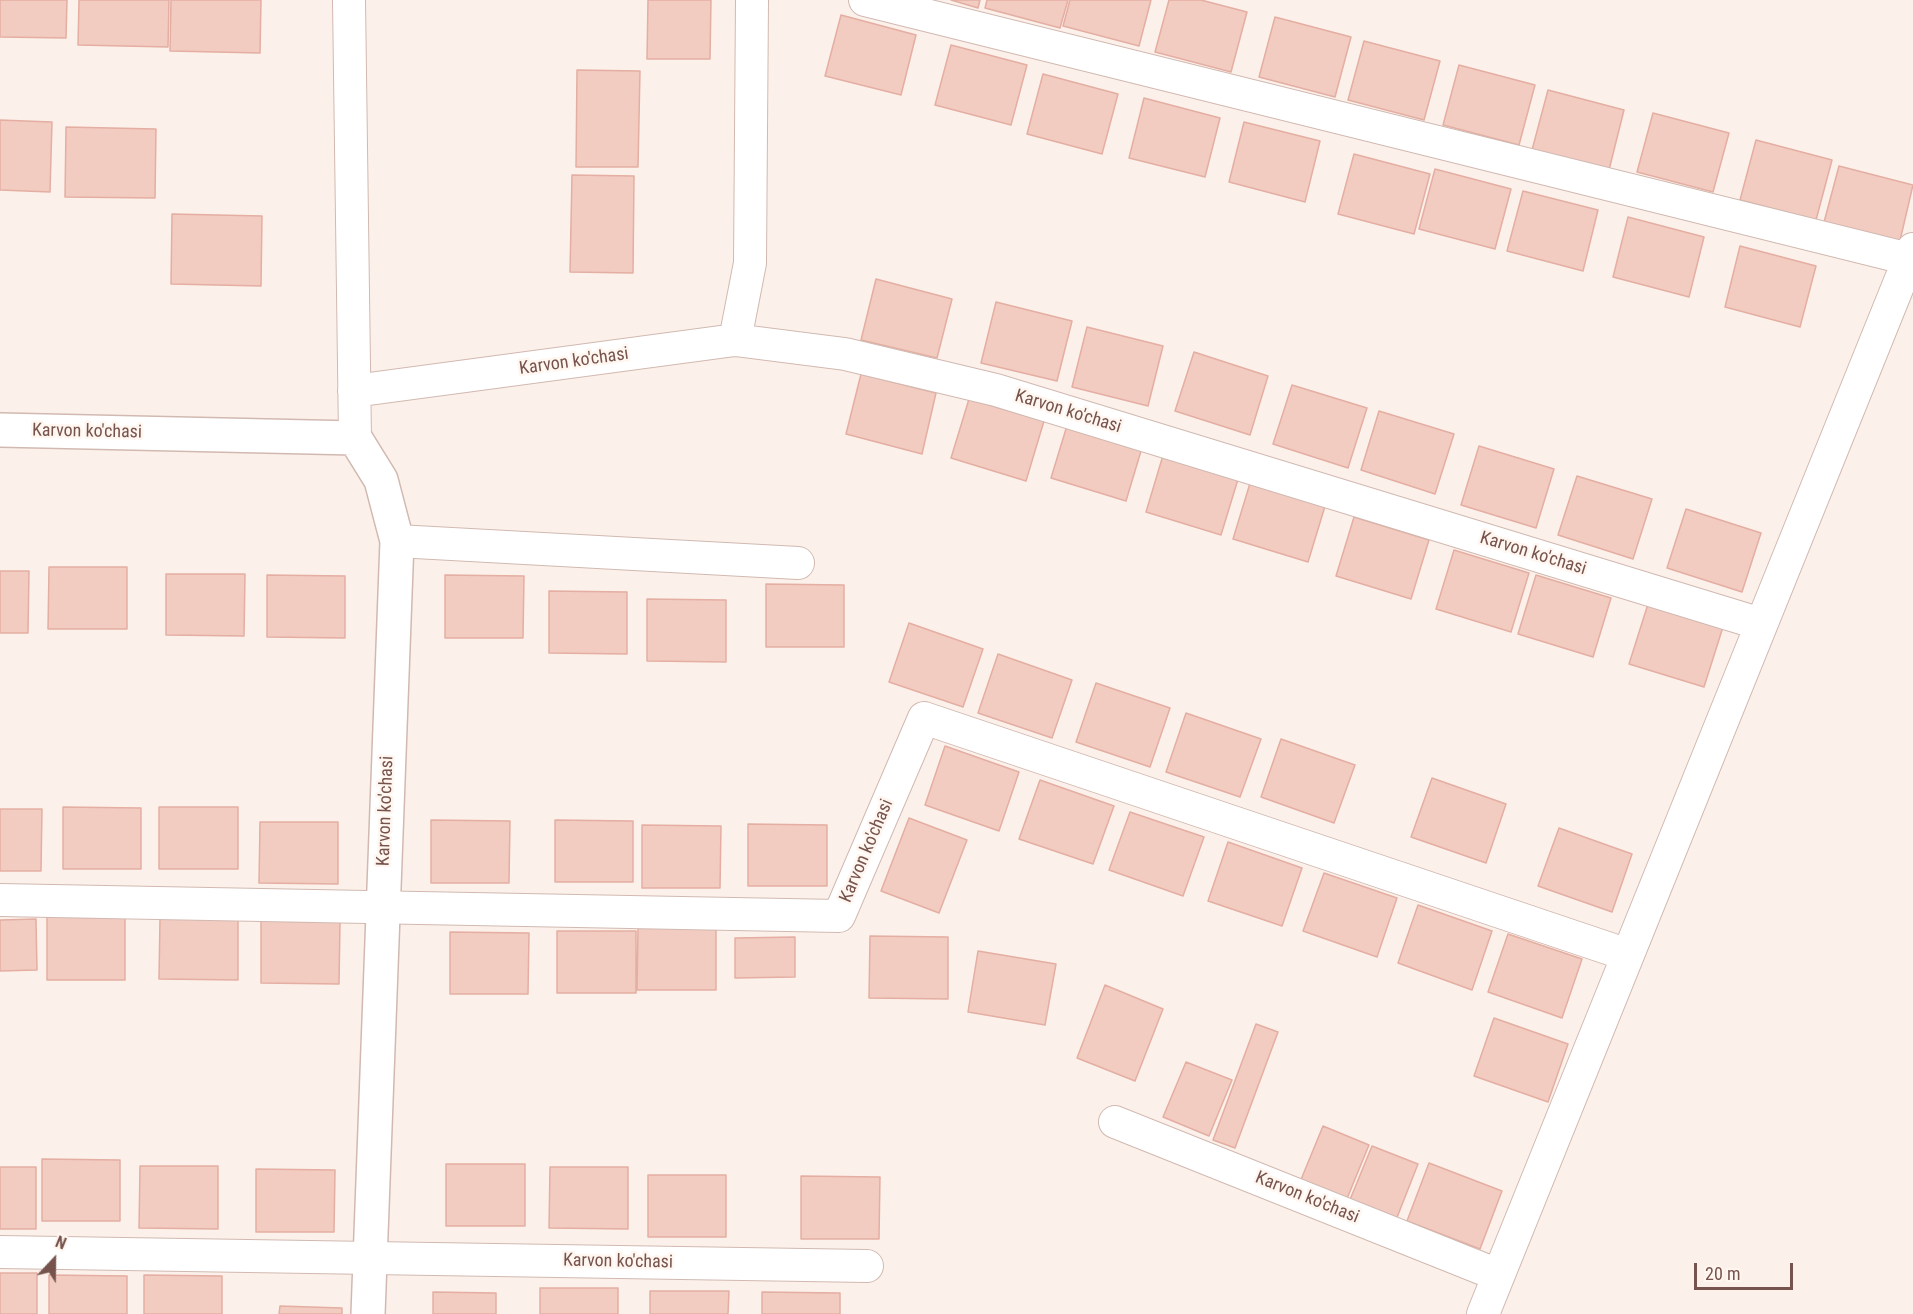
<!DOCTYPE html>
<style>
body{margin:0}
#map{position:relative;width:1913px;height:1314px;overflow:hidden;background:#fcf1ea;font-family:"Roboto Condensed",sans-serif}
canvas{display:block}
.north{position:absolute;left:24px;top:1230px;width:60px;height:60px;-webkit-text-stroke:4px #fff6f0;paint-order:stroke;rotate:22deg;font-size:16px;font-weight:700;line-height:24px;text-align:center;color:#77534d}
.north::after{content:'';display:block;margin:auto;width:21px;height:27px;background:#77534d;clip-path:polygon(50% 0,100% 100%,50% 72%,0 100%)}
.scale{position:absolute;left:1694px;top:1263px;width:99px;height:27px;box-sizing:border-box;border:3px solid #77534d;border-top:0;padding-left:8px;font-size:18px;line-height:21px;white-space:nowrap;color:#77534d;-webkit-text-stroke:4px #fff6f0;paint-order:stroke}
</style>
<div id="map">
<canvas width="1913" height="1314"></canvas>
<div class="north">N</div>
<div class="scale">20 m</div>
</div>
<script>
const c = document.querySelector('canvas').getContext('2d');
c.lineJoin = 'round';
function fillPath(path, color) { c.fillStyle = color; c.fill(path, 'evenodd'); }
function trace(path, color, width, dash) { c.strokeStyle = color; c.lineWidth = width; c.lineCap = dash ? 'butt' : 'round'; c.setLineDash(dash || []); c.stroke(path); }
function write(font, color, halo, rows, align = 'center') {
  c.font = font + ' "Roboto Condensed",sans-serif'; c.lineWidth = 5; c.setLineDash([]); c.textBaseline = 'middle'; c.strokeStyle = halo; c.fillStyle = color; for (const [text, x, y, turn = 0] of rows) {
    c.save(); c.translate(x, y); c.rotate((+turn || 0) * Math.PI / 180); c.textAlign = isNaN(turn) ? turn : align; if (halo) c.strokeText(text, 0, 0); c.fillText(text, 0, 0); c.restore();
  }
}
const building = new Path2D(`
 M0,0H67L66,38L0,37Z
 M79,0H169L168,47L78,45Z
 M171,0H261L260,53L170,51Z
 M648,0H711L710,59H647Z
 M951,0H980L978,8Z
 M987,0H1068L1060,28L985,8Z
 M1070,0H1151L1139,46L1063,26Z
 M1169,0H1201L1247,12L1231,72L1155,52Z
 M841,15L916,35L901,95L825,76Z
 M1275,17L1351,37L1335,97L1259,77Z
 M1364,41L1440,61L1424,120L1348,100Z
 M951,45L1027,65L1011,125L935,105Z
 M1459,65L1535,85L1519,145L1443,125Z
 M577,70L640,71L638,167H576Z
 M1043,74L1118,94L1102,154L1027,134Z
 M1548,90L1624,110L1609,170L1532,150Z
 M1144,98L1220,118L1205,177L1129,158Z
 M1653,113L1729,133L1713,192L1637,172Z
 M0,120L52,122L50,192L0,190Z
 M1244,122L1320,141L1305,202L1229,182Z
 M66,127L156,129L155,198L65,197Z
 M1756,140L1832,160L1816,220L1740,200Z
 M1354,154L1430,174L1414,234L1338,214Z
 M1839,166L1913,185L1899,245L1823,226Z
 M1435,169L1511,189L1495,249L1419,229Z
 M572,175L634,176L633,273L570,272Z
 M1523,191L1598,210L1583,271L1507,251Z
 M172,214L262,216L261,286L171,284Z
 M1628,217L1704,237L1689,297L1613,277Z
 M1740,246L1816,266L1800,327L1725,307Z
 M876,279L952,299L937,358L861,340Z
 M996,302L1072,321L1057,381L981,363Z
 M1087,327L1163,346L1148,406L1072,387Z
 M1194,352L1268,376L1250,435L1175,411Z
 M861,374L936,393L922,454L846,434Z
 M1292,385L1367,408L1348,468L1273,444Z
 M969,399L1044,421L1026,481L951,458Z
 M1379,411L1454,434L1435,494L1361,470Z
 M1069,419L1144,441L1126,501L1051,478Z
 M1479,446L1554,469L1536,528L1461,505Z
 M1164,452L1239,476L1221,535L1146,512Z
 M1577,476L1652,499L1633,559L1558,535Z
 M1251,480L1326,503L1308,562L1233,539Z
 M1686,509L1761,533L1742,592L1667,568Z
 M1354,517L1429,540L1411,599L1336,576Z
 M1454,550L1529,573L1511,632L1436,609Z
 M49,567H127V629H48Z
 M0,571H29L28,633H0Z
 M166,574H245L244,636L166,635Z
 M267,575L345,576V638L267,637Z
 M445,575L524,576L523,638H445Z
 M1536,575L1611,598L1593,657L1518,634Z
 M766,584L844,585V647H766Z
 M549,591L627,592V654L549,653Z
 M647,599L726,600V662L647,661Z
 M1648,604L1723,627L1704,687L1629,664Z
 M909,623L983,649L963,707L889,682Z
 M998,654L1072,680L1052,738L978,713Z
 M1096,683L1170,708L1150,767L1076,742Z
 M1186,713L1261,739L1240,797L1166,772Z
 M1281,739L1355,765L1334,823L1261,797Z
 M945,746L1019,772L999,831L925,805Z
 M1432,778L1506,804L1486,863L1411,837Z
 M1040,780L1114,806L1093,864L1019,839Z
 M63,807L141,808V869H63Z
 M159,807H238V869H159Z
 M0,809H42L41,871H0Z
 M1130,812L1204,837L1183,896L1109,870Z
 M909,818L967,840L939,913L881,891Z
 M431,820L510,821L509,883H431Z
 M555,820L633,821V882H555Z
 M260,822H338V884L259,883Z
 M748,824L827,825V886H748Z
 M642,825L721,826L720,888H642Z
 M1559,828L1632,854L1612,912L1538,886Z
 M1228,842L1302,868L1282,926L1208,901Z
 M1324,873L1397,898L1377,957L1303,931Z
 M1418,905L1492,931L1472,990L1398,963Z
 M47,917L125,918V980H47Z
 M160,918H238V980L159,979Z
 M36,919L37,970L0,971V920Z
 M261,921L340,922L339,984L261,983Z
 M638,928H716V990H637Z
 M557,931H636V993H557Z
 M450,932L529,933L528,994H450Z
 M1508,934L1582,959L1562,1018L1488,992Z
 M870,936L948,937V999L869,998Z
 M795,937V977L735,978V938Z
 M978,951L1056,964L1045,1025L968,1012Z
 M1105,985L1163,1009L1135,1081L1077,1058Z
 M1494,1018L1568,1044L1548,1102L1474,1076Z
 M1256,1024L1278,1032L1235,1148L1213,1140Z
 M1186,1062L1232,1080L1209,1136L1163,1117Z
 M1323,1126L1369,1145L1346,1201L1300,1182Z
 M1372,1146L1418,1164L1396,1220L1349,1202Z
 M42,1159L120,1160V1221H42Z
 M1429,1163L1502,1191L1480,1249L1407,1221Z
 M446,1164H525V1226H446Z
 M140,1166H218V1229L139,1228Z
 M0,1167H36V1229H0Z
 M550,1167H628V1229L549,1228Z
 M256,1169L335,1170L334,1232H256Z
 M648,1175H726V1237H648Z
 M801,1176L880,1177L879,1239H801Z
 M0,1273H37V1314H0Z
 M49,1275L127,1276V1314H49Z
 M144,1275L222,1276V1314H144Z
 M540,1288H618V1314H540Z
 M650,1291H729L728,1314H650Z
 M433,1292L496,1293V1314H433Z
 M762,1292L840,1293V1314H762Z
 M280,1306L342,1308V1314H279Z`);
const minor = new Path2D(`
 M349,0L355,438
 M865,0L1909,259
 M735,340L750,263L752,0
 M354,391L735,340L845,354L996,390L1761,624
 M397,541L798,563
 M0,900L839,916L924,718L1628,955
 M1115,1122L1498,1275
 M0,1252L867,1266
 M1483,1314L1913,249`);
const tertiary = new Path2D(`
 M0,430L355,438L381,480L397,541L368,1314`);
const streetNames = [
 ["Karvon ko'chasi",574,362,-8],
 ["Karvon ko'chasi",1068,412,17],
 ["Karvon ko'chasi",87,432,1],
 ["Karvon ko'chasi",1533,554,17],
 ["Karvon ko'chasi",386,811,-88],
 ["Karvon ko'chasi",867,851,-67],
 ["Karvon ko'chasi",1307,1198,22],
 ["Karvon ko'chasi",618,1262,1]
];
fillPath(building, '#f2cbc1');
trace(building, '#e4aea2', 1.5);
trace(minor, '#d1b9b1', 34);
trace(tertiary, '#d1b9b1', 36);
trace(minor, '#fff', 32);
trace(tertiary, '#fff', 33);
write('18px', '#77534d', '#fff6f0', streetNames);
</script>
